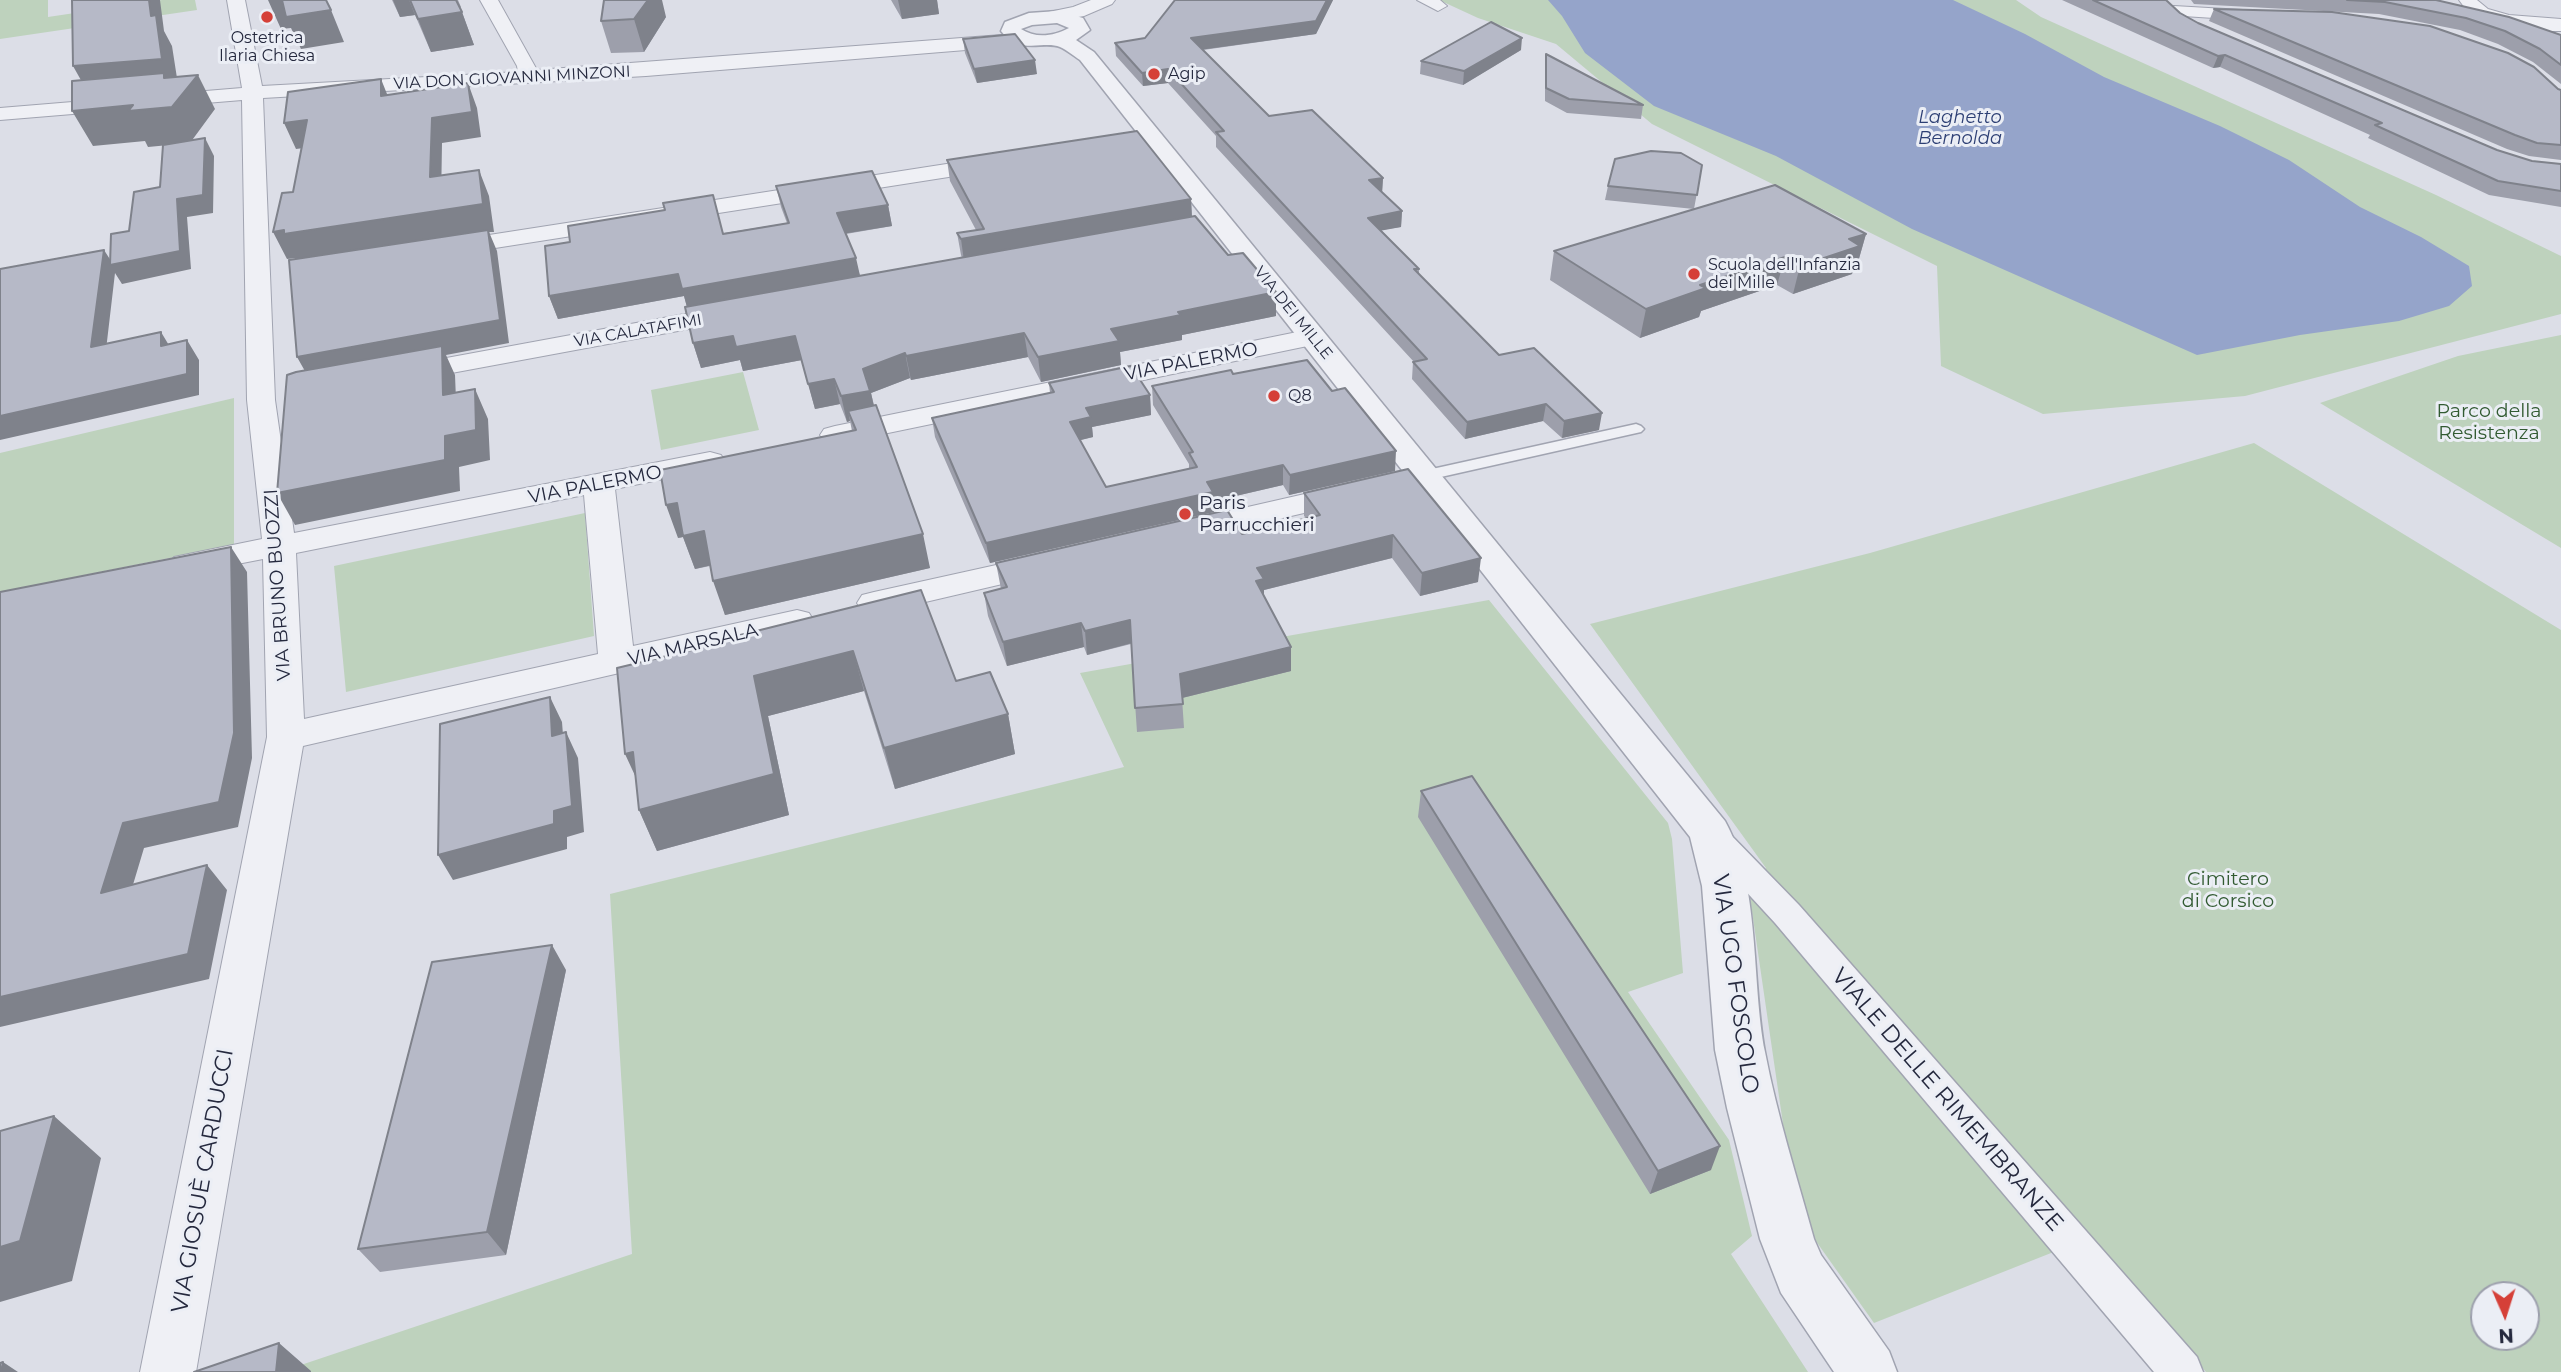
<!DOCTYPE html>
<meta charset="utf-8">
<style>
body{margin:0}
#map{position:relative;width:2561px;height:1372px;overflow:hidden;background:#dcdee7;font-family:Montserrat,sans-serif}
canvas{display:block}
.north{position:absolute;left:2470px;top:1281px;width:70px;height:70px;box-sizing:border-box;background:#ebeef5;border:2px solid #9c9fac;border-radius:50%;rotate:177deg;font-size:19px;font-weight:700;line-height:28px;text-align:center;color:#25293e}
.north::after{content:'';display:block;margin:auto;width:24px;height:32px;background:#d54038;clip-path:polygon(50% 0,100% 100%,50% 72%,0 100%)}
</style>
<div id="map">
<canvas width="2561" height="1372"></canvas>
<div class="north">N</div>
</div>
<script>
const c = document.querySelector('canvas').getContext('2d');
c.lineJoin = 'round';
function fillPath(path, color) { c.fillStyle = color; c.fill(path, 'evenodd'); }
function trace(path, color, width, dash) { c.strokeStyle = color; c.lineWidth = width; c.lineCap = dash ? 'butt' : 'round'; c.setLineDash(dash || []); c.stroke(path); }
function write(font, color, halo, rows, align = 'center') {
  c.font = font + ' Montserrat,sans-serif'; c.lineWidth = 6; c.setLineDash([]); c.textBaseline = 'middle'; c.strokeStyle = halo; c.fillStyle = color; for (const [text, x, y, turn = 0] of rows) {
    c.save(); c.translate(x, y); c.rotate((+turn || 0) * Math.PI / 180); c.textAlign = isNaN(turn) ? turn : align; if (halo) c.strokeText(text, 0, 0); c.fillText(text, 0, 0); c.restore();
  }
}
const green = new Path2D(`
 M0,0H48V17L162,0H195L197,10L0,39Z
 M1439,0H2016L2041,17L2436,195L2561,256V314L2245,396L2043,414L1941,366L1937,266L1652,124L1556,44L1478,18Z
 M2561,335V548L2320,403L2458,356Z
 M743,372L759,430L661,450L651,390Z
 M234,398V545L0,592V453Z
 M2254,443L2561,630V1372H2206L2089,1238L1874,1323L1796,1213L1749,891L1766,868L1590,624L1870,553ZM2484,1295H2526V1337H2484Z
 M585,513L594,636L346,692L334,566Z
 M1489,600L1668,823L1672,839L1683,973L1628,992L1729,1140L1752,1236L1731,1254L1808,1372H280L632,1254L610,894L1124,767L1080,673Z`);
const water = new Path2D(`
 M1548,0H1953L2025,34L2104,77L2220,126L2289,160L2360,207L2421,237L2469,266L2472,286L2449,306L2399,321L2300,335L2197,355L1912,229L1776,156L1654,106L1585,53L1562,16Z`);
const service = new Path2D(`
 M1636,424L1641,426L1644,429L1641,432L1423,481L1415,476L1423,471Z`);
const pedestrian = new Path2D(`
 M1716,827L1727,831L1799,905L2197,1357L2203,1372H2154L1775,923L1705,847L1700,839L1705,831Z`);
const minor = new Path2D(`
 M227,0H245L262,86L518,72L517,66L480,0H498L537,70L1015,34L1024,40L1015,46L646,76L263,98L275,400L294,533L710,452L721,455L725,461L721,467L615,489L633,646L797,610L809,613L814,621L809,629L797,632L303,746L196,1372H140L267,737L263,559L186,574L174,571L169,564L174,557L262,539L247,400L242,100L0,120V108L242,88ZM584,495L598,654L304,719L296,553Z
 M1091,0H1115L1112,4L1084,16L1050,22L1041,17L1044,13L1073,7Z
 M1417,0H1440L1447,6L1438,11Z
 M2459,0H2477L2488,9L2509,15L2561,19V31C2529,31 2478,30 2459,0Z
 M2174,6L2260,11L2269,16L2260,21L2168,15L2165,11L2168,7Z
 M998,156L1006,158L1009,163L1006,168L444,256L435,254L432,249L435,244L444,242Z
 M739,304L748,306L752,312L748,318L403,382L393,380L389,374L393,368L403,366Z
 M1312,329L1322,331L1326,337L1322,343L835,444L824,441L820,435L824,429L835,426Z
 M1353,483L1364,485L1369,492L1364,499L1184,541L1173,538L1168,531L1173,524Z
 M1046,554L1058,557L1063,564L1058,571L874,614L862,611L857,603L862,595L874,592Z`);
const tertiary = new Path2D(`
 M1058,11L1083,18L1090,30L1076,40L1094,52L1725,821C1761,886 1751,980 1765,1052C1777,1115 1797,1177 1814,1239L1821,1255L1889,1351L1897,1372H1834L1781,1293L1760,1239L1727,1108L1715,1050L1702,886L1690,837L1080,60C1074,56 1067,50 1060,47C1043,40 1020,56 1001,31L1005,22L1029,13ZM1057,23L1069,28C1054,36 1036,39 1021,29L1032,25Z`);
const wall = new Path2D(`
 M392,0H458L461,7H460L474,45L431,52L415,15L400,17Z
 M891,0H937L939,14L902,19Z
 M1175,0H1333L1316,34L1203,50L1269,116L1383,178L1382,193L1402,211L1401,227L1381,230L1419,269V274L1499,355L1599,430L1562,438L1543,421L1465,439L1412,379L1413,362H1414L1216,147V136L1168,83L1143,86L1116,56L1115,43L1145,38Z
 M2062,0H2166L2180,13L2198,23L2497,150L2532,161L2561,164V207L2489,195L2368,138L2370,135L2220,67L2213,68Z
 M2191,0H2436L2561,35V84L2533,62L2498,44L2460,30L2379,14L2194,4Z
 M2214,9L2561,90V160L2529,156L2507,149L2209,21Z
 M666,17L644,52L611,53L601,21Z
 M963,39L1037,74L977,83L965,53Z
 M1521,50L1463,85L1420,74L1421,61Z
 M1546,54L1643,105L1641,119L1567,113L1545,101V66Z
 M947,160L1191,199L1192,216L1276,316L1182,335V340L1120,352L1121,365L1041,382L1028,357L911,380L910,378L871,393L874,405L930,568L725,615L710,566L695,569L683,537L678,538L852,431L850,421L847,422L840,404L815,409L802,360L743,371L740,360L701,368L693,343L687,307L684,296L558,319L549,296L724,233L787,223L781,207L776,186L888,205L892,226L846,234L860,276L962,258L961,255L957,233L976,230L950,181Z
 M1702,165L1694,209L1605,200L1608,186Z
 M1866,234L1858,262L1855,263L1852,274L1793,294L1777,285L1701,311L1699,317L1640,338L1550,280L1554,251Z
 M1233,374L1395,471L1289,495L1283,485L1214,501V512L990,563L935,437L932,418L1050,393L1049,383L1150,395L1151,415L1092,427L1093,437L1080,440L1106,487L1189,469V464L1153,405L1152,386Z
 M1408,469L1478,582L1420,596L1392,558L1264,590V596L1291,647V671L1182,698L1184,728L1137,732L1131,644L1087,655L1084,647L1007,666L988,616L984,593L1001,589L996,563L1242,534L1306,518L1304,516V493Z
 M921,590L956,681L1008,714L1015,754L895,789L864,691L768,716L789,815L657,851L639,810L700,648Z
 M1421,791L1711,1170L1650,1194L1418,817Z
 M566,970L506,1255L380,1272L358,1249Z`);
const shadedWall = new Path2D(`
 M149,0H160L164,31L172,46L179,91L198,75L215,109L190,143L148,147L145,141L93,146L72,111L91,98L73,66L151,16Z
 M268,0H283L331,10L344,42L301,49L291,28L281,29Z
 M393,0H409L415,15L400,17Z
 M648,0H662L666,17L644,52L634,19Z
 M898,0H937L939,14L902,19Z
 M1327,0H1333L1316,34L1192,51L1191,38Z
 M462,12L474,45L431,52L418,19Z
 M1522,38L1521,50L1463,85L1464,71Z
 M2225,55L2220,67L2213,68L2218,56Z
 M1035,60L1037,74L977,83L974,69Z
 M1168,69V83L1143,86L1142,73Z
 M381,79L391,104L381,96Z
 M468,83L477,108L481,137L442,143L441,203L430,177L432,118Z
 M307,120L319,146L296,149L284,123Z
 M205,138L214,156L213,213L187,217L191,269L122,284L115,273L104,367L91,347L104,250L113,264L177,199Z
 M479,170L489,196L494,232H489L497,251L509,343L446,355L455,375L457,425L310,380L297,357L298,262L296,258L287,259L273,232Z
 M1383,178L1382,193L1369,180Z
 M1191,199L1192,220L964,261L961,239Z
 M888,205L892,226L842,234L837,213Z
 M1402,211L1401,227L1368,233V218Z
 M1866,234L1858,262L1855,263L1852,274L1793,294L1800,266L1849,239Z
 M1785,257L1777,285L1701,311L1699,317L1640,338L1646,309L1700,285Z
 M856,258L861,280L688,311L684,296L558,319L549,296L678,274Z
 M1276,292V316L1182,335V340L1120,352L1121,365L1041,382L1038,357L1111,329L1178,312Z
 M161,332L173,352L161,346Z
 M1024,333L1028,357L911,380L906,356Z
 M733,336H795L802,360L743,371L740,360L701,368L693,343Z
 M187,340L199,360V395L0,440V416Z
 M905,353L910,378L871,393L876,416L848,411L850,421L847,422L841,396L863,369Z
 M834,379L840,404L815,409L808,384Z
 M475,389L488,419L490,460L459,467L460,491L295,525L277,493L445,436Z
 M1150,395L1151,415L1092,427L1093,437L1073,442L1070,422L1086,408Z
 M1546,404L1543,421L1465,439L1467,422Z
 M1602,413L1599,430L1562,438L1564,421Z
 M1396,451L1395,471L1289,495L1290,475Z
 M1283,465V485L1214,501V512L990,563L986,543L1207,482Z
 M677,503L704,531L716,564L695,569L683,537L678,538L666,505Z
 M923,534L930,568L725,615L713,581Z
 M1393,535L1392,558L1264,590V603L1256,581L1257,568Z
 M231,547L247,572L252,758L238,827L144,848L123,918L101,893L123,823Z
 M1481,558L1478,582L1420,596L1422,573Z
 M1130,620L1132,643L1087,655L1085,631Z
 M1081,623L1084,647L1007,666L1003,642Z
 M1291,647V671L1182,698L1180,674Z
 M853,651L864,691L768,716L789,815L657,851L639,810L754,676Z
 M550,697L562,722L565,761L552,736Z
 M1008,714L1015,754L895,789L884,748Z
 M566,732L578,758L584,832L567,837V849L453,880L438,855L554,811Z
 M633,752L644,795L625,754Z
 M207,865L227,890L209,979L0,1027V997Z
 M552,945L566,970L506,1255L487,1232Z
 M54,1116L101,1158L72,1281L0,1302V1247Z
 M1720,1146L1711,1170L1650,1194L1658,1171Z
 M279,1343L311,1371V1372H276Z
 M3,1362L18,1372H1Z`);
const building = new Path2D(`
 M72,0H149L151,16L156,15L162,59L73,66Z
 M282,0H326L331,10L286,17Z
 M410,0H456L462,12L418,19Z
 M604,0H648L634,19L601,21Z
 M1175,0H1327L1316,21L1191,38L1269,116L1312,110L1383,178L1369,180L1402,211L1368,218L1419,269H1414L1499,355L1534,348L1602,413L1564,421L1546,404L1467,422L1413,362L1427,359L1216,132L1224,131L1168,69L1142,73L1115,43L1145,38Z
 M2093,0H2166L2180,13L2198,23L2497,150L2532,161L2561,164V191L2498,181L2375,125L2382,123L2225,55L2218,56Z
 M2347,0H2436L2509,17L2561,35V65L2540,49L2505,31L2466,18L2385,2Z
 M2214,9L2332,12L2430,26L2508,53L2534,67L2558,89L2561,90V145L2537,143L2515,135Z
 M1491,22L1522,38L1464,71L1421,61Z
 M1015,34L1035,60L974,69L963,39Z
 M1546,54L1643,105L1569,99L1546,88Z
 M164,73V78L198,75L172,107L128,111L133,105L72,111V81Z
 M381,79V96L468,83L472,112L432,118L430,177L479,170L483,204L284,234V230L273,232L282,193L293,192L307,120L284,123L288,92Z
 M1137,131L1191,199L961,239L957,233L984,229L947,160Z
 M205,138L203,195L177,199L180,251L110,265L111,234L129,231L134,192L160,187L163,145Z
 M1651,151L1681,153L1702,165L1697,195L1608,186L1615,159Z
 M872,171L888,205L837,213L856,258L682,289L678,274L549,296L545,246L570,242L568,226L665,210L663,203L713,195L723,234L789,223L776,186Z
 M1775,185L1866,234L1849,239L1860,246L1800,266L1785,257L1700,285L1706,288L1646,309L1554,251Z
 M1195,216L1228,255L1243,253L1276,292L1178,312L1181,315L1111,329L1119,341L1038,357L1024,333L906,356L905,353L863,369L870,391L841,396L834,379L808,384L795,336L736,347L733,336L693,343L685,307Z
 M488,230L500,320L297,357L289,260Z
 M104,250L91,347L161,332V346L187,340V374L0,416V269Z
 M442,346L443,395L475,389L476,430L445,436V460L277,493L287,375L296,372Z
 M1307,360L1332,391L1345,388L1396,451L1290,475L1283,465L1207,482L1213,492L986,543L932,418L1054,392L1049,383L1131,366L1150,395L1086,408L1091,417L1070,422L1106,487L1197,467L1189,453L1193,452L1152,386L1231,370L1233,374Z
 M876,405L923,534L713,581L704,531L683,536L677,503L666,505L660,470L856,430L848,411Z
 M1408,469L1481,558L1422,573L1393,535L1257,568L1264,579L1256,581L1291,647L1180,674L1183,704L1135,708L1130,620L1085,631L1081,623L1003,642L984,593L1007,587L996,563L1227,510L1242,534L1320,515L1304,493Z
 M231,547L234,733L219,802L123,823L101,893L207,865L188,954L0,997V592Z
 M921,590L956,681L990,672L1008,714L884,748L853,651L754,676L774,774L639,810L633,752L625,754L617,668L700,648V645Z
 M550,697L552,736L566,732L572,806L554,811V824L438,855L440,724Z
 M1472,776L1720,1146L1658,1171L1421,791Z
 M552,945L487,1232L358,1249L432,962Z
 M54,1116L20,1241L0,1247V1131Z
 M279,1343L276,1372H194Z
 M3,1362L1,1372H0V1363Z`);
const markers = [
 [267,17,7,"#d54038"],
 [1154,74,7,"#d54038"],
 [1694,274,7,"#d54038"],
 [1274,396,7,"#d54038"],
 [1185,514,7,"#d54038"]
];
const farPoinames = [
 ["Ostetrica",267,38,"center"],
 ["Ilaria Chiesa",267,56,"center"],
 ["Agip",1168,74],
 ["Scuola dell'Infanzia",1708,265],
 ["dei Mille",1708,283],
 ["Q8",1288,396]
];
const farStreetnames = [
 ["VIA DON GIOVANNI MINZONI",512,78,-3],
 ["VIA DEI MILLE",1293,313,51],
 ["VIA CALATAFIMI",638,331,-10]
];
const farWaternames = [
 ["Laghetto",1960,118],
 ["Bernolda",1960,139]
];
const streetNames = [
 ["VIA PALERMO",1191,362,-11],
 ["VIA PALERMO",595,485,-11],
 ["VIA BRUNO BUOZZI",278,585,-94],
 ["VIA MARSALA",693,645,-13]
];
const parkNames = [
 ["Parco della",2489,411],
 ["Resistenza",2489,433],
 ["Cimitero",2228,879],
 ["di Corsico",2228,901]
];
const poiNames = [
 ["Paris",1199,503],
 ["Parrucchieri",1199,525]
];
const nearStreetnames = [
 ["VIA UGO FOSCOLO",1735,984,82],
 ["VIALE DELLE RIMEMBRANZE",1947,1100,49],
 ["VIA GIOSUÈ CARDUCCI",203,1181,-80]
];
fillPath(green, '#bed2bd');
fillPath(water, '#95a4ca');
trace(service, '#a1a4b1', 3);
trace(pedestrian, '#a1a4b1', 3);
trace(minor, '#a1a4b1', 2);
trace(tertiary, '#a1a4b1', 3);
fillPath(service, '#eff0f5');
fillPath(pedestrian, '#eff0f5');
fillPath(minor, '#eff0f5');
fillPath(tertiary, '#eff0f5');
fillPath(wall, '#9d9fab');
fillPath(shadedWall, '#7f828b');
fillPath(building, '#b6b9c7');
trace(building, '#7f828b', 2);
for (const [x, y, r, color] of markers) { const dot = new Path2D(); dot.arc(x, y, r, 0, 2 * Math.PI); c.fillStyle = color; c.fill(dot); trace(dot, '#ebeef5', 2.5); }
write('16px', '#25293e', '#ebeef5', farPoinames, 'left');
write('16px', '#25293e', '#ebeef5', farStreetnames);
write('italic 18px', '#2d3f74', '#ebeef5', farWaternames);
write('19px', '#25293e', '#ebeef5', streetNames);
write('19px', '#325b32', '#ebeef5', parkNames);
write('19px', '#25293e', '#ebeef5', poiNames, 'left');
write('23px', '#25293e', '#ebeef5', nearStreetnames);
</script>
